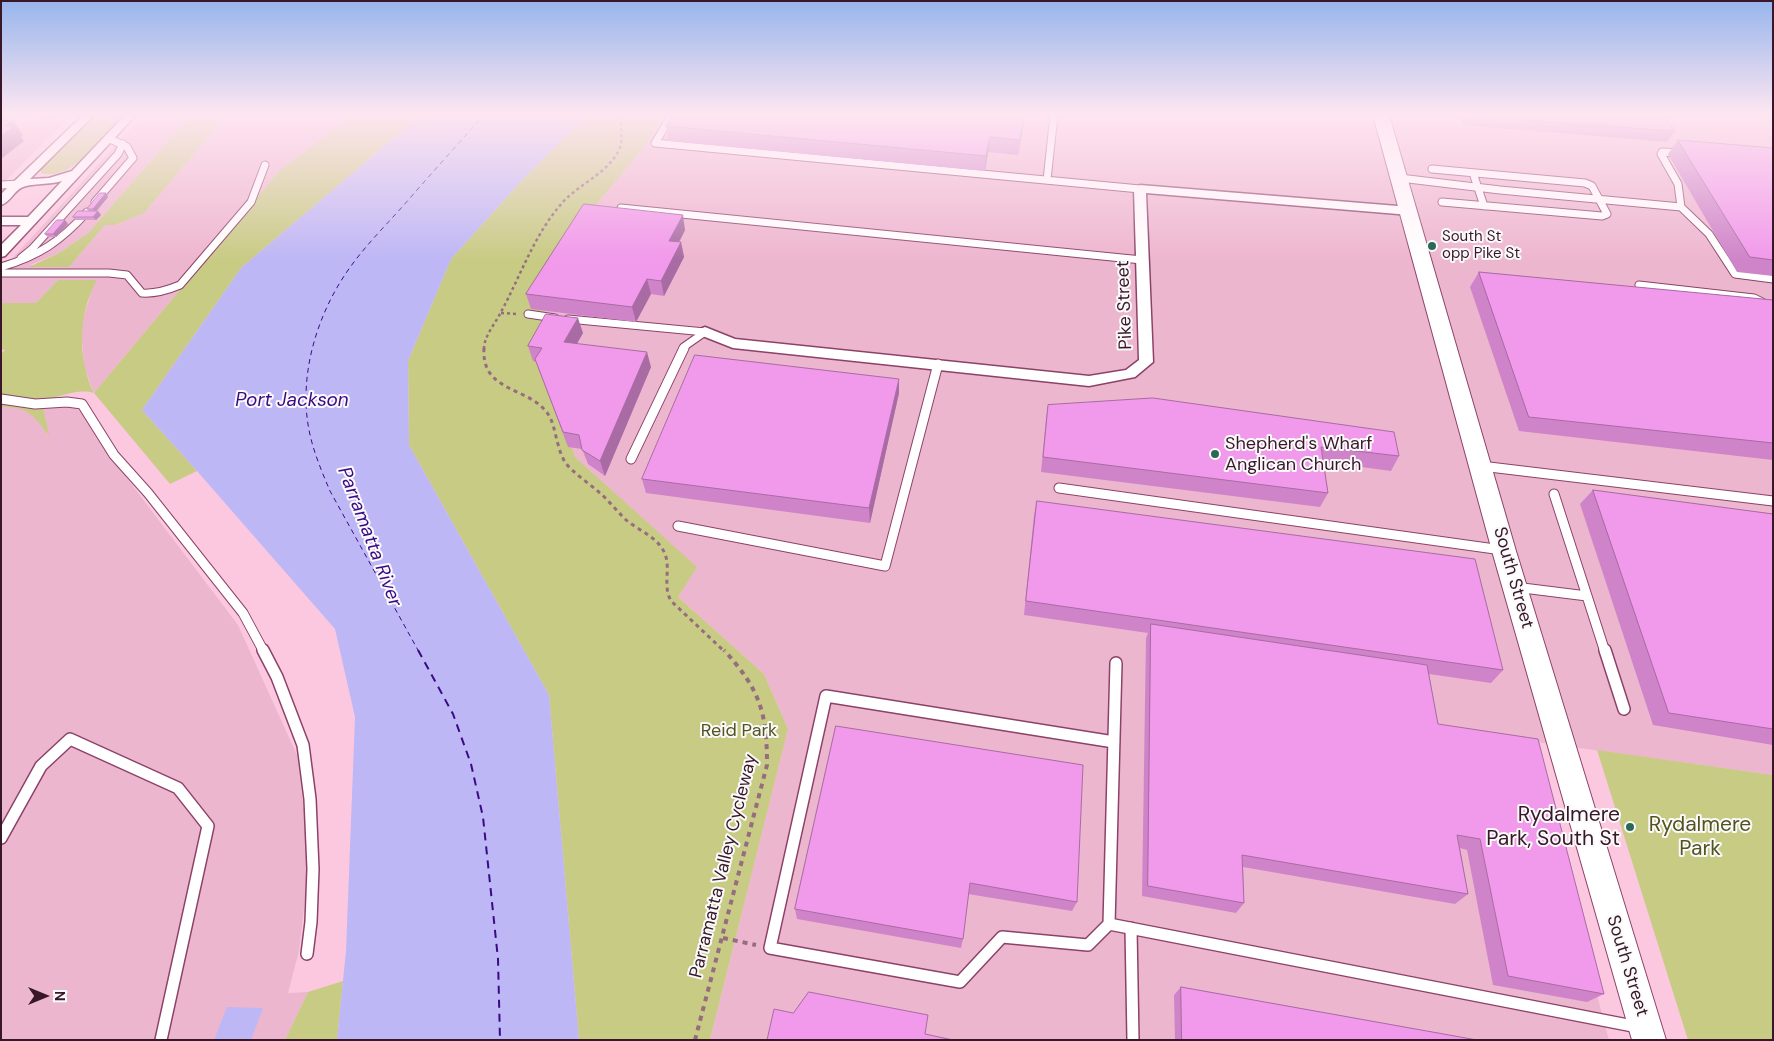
<!DOCTYPE html>
<style>
body{margin:0}
#map{position:relative;width:1774px;height:1041px;overflow:hidden;background:#fcc8e0;font-family:"DM Sans",sans-serif}
canvas{display:block}
.frame{position:absolute;inset:0;border:2px solid #381828;pointer-events:none}
.north{position:absolute;left:20px;top:971px;width:50px;height:50px;-webkit-text-stroke:4px #fafafa;paint-order:stroke;rotate:90deg;font-size:14px;font-weight:700;line-height:20px;text-align:center;color:#381828}
.north::after{content:'';display:block;margin:auto;width:18px;height:22px;background:#381828;clip-path:polygon(50% 0,100% 100%,50% 72%,0 100%)}
</style>
<div id="map">
<canvas width="1774" height="1041"></canvas>
<div class="frame"></div>
<div class="north">N</div>
</div>
<script>
const c = document.querySelector('canvas').getContext('2d');
c.lineJoin = 'round';
function fillPath(path, color) { c.fillStyle = color; c.fill(path, 'evenodd'); }
function trace(path, color, width, dash) { c.strokeStyle = color; c.lineWidth = width; c.lineCap = dash ? 'butt' : 'round'; c.setLineDash(dash || []); c.stroke(path); }
function write(font, color, halo, rows, align = 'center') {
  c.font = font + ' "DM Sans",sans-serif'; c.lineWidth = 4; c.setLineDash([]); c.textBaseline = 'middle'; c.strokeStyle = halo; c.fillStyle = color; for (const [text, x, y, turn = 0] of rows) {
    c.save(); c.translate(x, y); c.rotate((+turn || 0) * Math.PI / 180); c.textAlign = isNaN(turn) ? turn : align; if (halo) c.strokeText(text, 0, 0); c.fillText(text, 0, 0); c.restore();
  }
}
const built = new Path2D(`
 M1,115H72L1,185Z
 M143,115H191L88,233L59,253L30,265L69,267L105,225H115L144,213L227,115H352L279,171L94,393L84,366L81,327L92,289L96,280H58L36,303H1V271Z
 M663,115H1773V775L1529,741L1609,1040H710L788,729L764,674L678,597L696,567L575,457L563,420L531,344L588,214L643,149Z
 M61,406L74,407L83,413L111,457L238,625L297,755L306,827V891L299,951L288,993L308,992L285,1040H1V407H19L35,417L48,435L44,409Z`);
const green = new Path2D(`
 M94,115H123C104,135 73,182 41,173V169Z
 M191,115H227L144,213L115,225H105L69,267H29L59,253L88,233Z
 M352,115H421L241,268L142,410L197,471L170,484L94,393C77,388 59,398 42,400L49,436C33,415 29,407 1,407V354L5,350L1,349V303H36L58,280H97C78,314 77,358 94,393L279,171Z
 M587,115H663L643,149L588,214L531,344L563,420L575,457L697,567L678,597L764,674L788,729L710,1040H579L549,695L409,445L408,361L451,259L525,177Z
 M1597,750L1773,775V1040H1688Z
 M343,981L337,1040H285L308,992Z`);
const water = new Path2D(`
 M421,115H587L525,177L451,259L408,361L409,445L549,695L579,1040H337L346,951L355,717L335,629L197,471L142,410L241,268Z
 M227,1007L263,1008L251,1040H214Z`);
const ferryFar1 = new Path2D(`
 M419,652L330,491C322,472 313,451 309,430C298,374 318,311 351,266C367,244 386,225 403,206C430,175 457,145 484,115`);
const ferry = new Path2D(`
 M418,650L453,714L471,764L483,817L498,959L500,1040`);
const pathFar2 = new Path2D(`
 M501,313L518,314
 M484,349C484,336 495,324 501,312C521,275 534,235 562,203C579,184 605,175 618,152C625,139 619,128 622,115`);
const pathFar1 = new Path2D(`
 M484,348C481,393 529,386 548,414C557,427 556,454 569,467C579,477 591,485 601,494C610,502 617,511 625,519C636,529 653,535 661,547C674,564 661,583 671,601L725,652`);
const path = new Path2D(`
 M723,938L756,945
 M695,1040L767,765C767,712 760,690 724,650`);
const laneFar2 = new Path2D(`
 M672,115L655,143L1140,189
 M1680,153L1662,152L1661,154L1678,184L1681,207L1709,234L1735,274L1773,279
 M1432,169L1585,183L1592,186L1607,214L1602,216L1442,202
 M1473,173L1484,206
 M1400,178L1500,190L1681,207
 M1047,180L1054,115
 M1,185L19,184
 M95,202L133,158L127,147L108,138
 M621,208L1142,260
 M21,258L32,249L118,154L123,144
 M1,267C39,256 61,241 87,212
 M1,273H109L127,275L142,293C156,294 168,290 180,285L251,202L265,165
 M1639,285L1754,298L1762,302L1773,316
 M528,314L555,318
 M568,319L705,332
 M683,349L685,346L705,332`);
const laneFar1 = new Path2D(`
 M1,399L35,404L67,402L82,404L114,455L148,493L243,613L264,652
 M631,459L684,348
 M1481,466L1773,501
 M1059,488L1502,550
 M678,526L885,566L938,364
 M1515,587L1587,596L1554,494
 M1587,596L1605,652`);
const lane = new Path2D(`
 M263,650L277,677L303,745L310,799L313,869L311,922L307,954
 M1605,650L1624,709
 M1116,663L1109,924L1638,1027
 M1,838L41,766L70,739L178,788L208,826L161,1040
 M1109,924L1088,945L1002,937L960,982L770,948L826,696L1114,742
 M1131,928L1133,1040`);
const street = new Path2D(`
 M83,115H94L30,179L49,178L72,171L125,115H136L5,256L1,257V245L21,225H1V217H28L62,181C50,185 33,183 23,187C14,190 11,202 1,205V194Z
 M1140,185L1410,207L1416,211L1410,215L1146,193L1153,362L1135,377L1089,386L733,348L700,335L698,332L700,329L705,327L735,339L1089,376L1126,370L1139,360L1134,189Z`);
const secondary = new Path2D(`
 M1373,115H1389L1516,551L1666,1040H1632L1492,551Z`);
const wall = new Path2D(`
 M24,115H56L50,119L26,117Z
 M1025,115L1018,155L988,152L985,171L668,141L666,126Z
 M1459,115H1664L1675,131L1667,142L1463,125Z
 M1773,117V126L1769,122Z
 M1678,140L1773,148V276L1737,272L1668,154Z
 M106,193L108,197L97,211L101,215L96,220H75L73,217L89,211L87,209Z
 M68,224L56,237H48L45,234Z
 M685,230L679,242H681L684,257L664,296L651,294L636,322L531,309L526,294Z
 M1479,272L1773,300V460L1519,431L1470,287Z
 M583,333L577,344L651,367L605,476L588,464L582,449L568,447L536,362L533,361L528,346Z
 M899,393L870,523L646,493L642,479Z
 M1048,405L1399,456L1391,471L1324,462L1328,493L1320,507L1041,472L1046,419Z
 M1593,490L1773,514V745L1653,725L1580,504Z
 M1037,501L1503,670L1491,683L1429,674L1438,724L1604,994L1587,1002L1493,985L1467,850L1460,848L1468,894L1455,904L1243,867L1244,903L1236,913L1142,896L1146,638L1148,633L1024,615L1034,515Z
 M836,726L1077,902L1072,911L968,894L963,939L961,948L797,919L795,909Z
 M1181,987L1477,1040H1175L1174,995Z`);
const shadedWall = new Path2D(`
 M1,115H9L1,120Z
 M48,115H56L50,119Z
 M1024,115H1025L1018,155L1020,140Z
 M13,121L23,135L21,137L24,141L1,159V136L5,126Z
 M990,137L988,152L985,171L986,156Z
 M106,193L108,197L95,212L93,209Z
 M98,211L101,215L96,220L93,217Z
 M683,215L685,230L672,256L669,241Z
 M65,220L68,224L56,237L53,234Z
 M681,242L684,257L664,296L661,281Z
 M647,279L651,294L636,322L632,307Z
 M578,318L583,333L569,357L564,342Z
 M647,352L651,367L605,476L600,461Z
 M899,379V393L870,523L869,508Z`);
const building = new Path2D(`
 M673,115H1024L1020,140L990,137L986,156L666,126Z
 M1524,115H1664L1675,131L1523,120Z
 M1,120L13,121L5,126L13,127L1,136Z
 M1678,140L1773,148V260L1750,257Z
 M100,193H106L93,209H87Z
 M584,204L683,215L669,241L681,242L661,281L647,279L632,307L526,294Z
 M78,211H98L93,217H73Z
 M57,220H65L53,234H45Z
 M1479,272L1773,300V443L1529,417Z
 M546,314L578,318L564,342L647,352L600,461L582,450L579,435L563,432L535,359L542,348L528,346Z
 M695,355L899,379L869,508L642,479Z
 M1153,398L1394,432L1399,456L1321,447L1328,493L1043,457L1048,405Z
 M1593,490L1773,514V729L1669,713Z
 M1037,501L1475,559L1503,670L1026,601Z
 M1151,624L1427,665L1438,724L1538,739L1604,994L1508,976L1480,839L1457,835L1468,894L1242,855L1244,903L1148,886Z
 M836,726L1083,765L1077,902L970,883L963,939L795,909Z
 M1181,987L1477,1040H1182Z
 M809,992L928,1015L925,1034L953,1040H767L774,1009L793,1013Z`);
const markers = [
 [1432,246,5,"#2b6956"],
 [1215,454,5,"#2b6956"],
 [1630,827,5,"#2b6956"]
];
const farPoinames = [
 ["South St",1442,237],
 ["opp Pike St",1442,254]
];
const streetNames = [
 ["Pike Street",1125,305,-92],
 ["South Street",1513,578,74],
 ["Parramatta Valley Cycleway",724,866,-76],
 ["South Street",1627,966,73]
];
const poiNames = [
 ["Shepherd's Wharf",1225,444],
 ["Anglican Church",1225,465]
];
const parkNames = [
 ["Reid Park",739,731]
];
const waterNames = [
 ["Port Jackson",292,401],
 ["Parramatta River",369,537,69]
];
const nearPoinames = [
 ["Rydalmere",1620,815],
 ["Park, South St",1620,839]
];
const nearParknames = [
 ["Rydalmere",1700,825],
 ["Park",1700,849]
];
fillPath(built, '#edb6cf');
fillPath(green, '#c8cb84');
fillPath(water, '#beb7f5');
trace(ferryFar1, '#3a0a86', 1, [5, 4]);
trace(ferry, '#3a0a86', 2, [8, 6]);
trace(laneFar2, '#8c4268', 9);
trace(laneFar1, '#8c4268', 11);
trace(lane, '#8c4268', 14);
trace(street, '#8c4268', 3);
trace(secondary, '#8c4268', 2);
trace(pathFar2, '#966d80', 2.5, [3, 3]);
trace(pathFar1, '#966d80', 3, [4, 4]);
trace(path, '#966d80', 4, [5, 5]);
trace(laneFar2, '#fff', 7);
trace(laneFar1, '#fff', 9);
trace(lane, '#fff', 11);
fillPath(street, '#fff');
fillPath(secondary, '#fff');
fillPath(wall, '#cf84c9');
fillPath(shadedWall, '#a96ba4');
fillPath(building, '#f199ea');
trace(building, '#a96ba4', 1);
const sky = c.createLinearGradient(0, 0, 0, 260);
sky.addColorStop(0, '#97b5ed');
sky.addColorStop(0.44, '#fee6f1');
sky.addColorStop(1, '#fee6f100');
c.fillStyle = sky;
c.fillRect(0, 0, 1774, 260);
for (const [x, y, r, color] of markers) { const dot = new Path2D(); dot.arc(x, y, r, 0, 2 * Math.PI); c.fillStyle = color; c.fill(dot); trace(dot, '#fafafa', 2); }
write('15px', '#381828', '#fafafa', farPoinames, 'left');
write('18px', '#381828', '#fafafa', streetNames);
write('18px', '#381828', '#fafafa', poiNames, 'left');
write('18px', '#525321', '#fafafa', parkNames);
write('italic 19px', '#3a0a86', '#fafafa', waterNames);
write('21px', '#381828', '#fafafa', nearPoinames, 'right');
write('21px', '#525321', '#fafafa', nearParknames);
</script>
